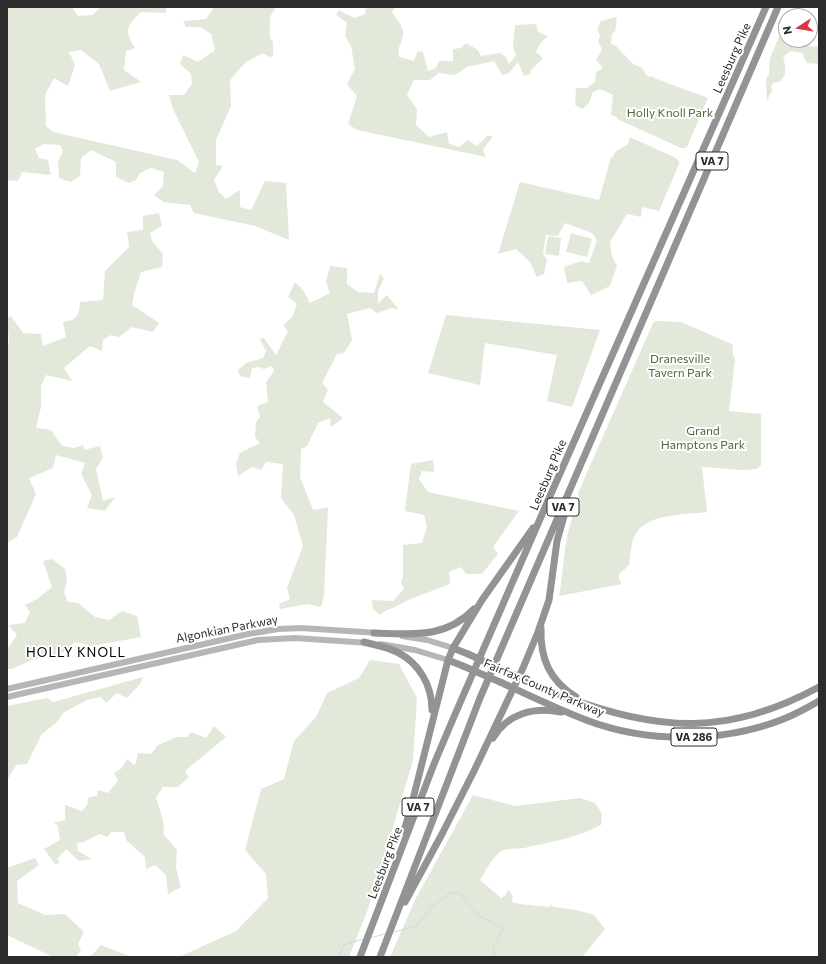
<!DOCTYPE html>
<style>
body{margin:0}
#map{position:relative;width:826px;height:964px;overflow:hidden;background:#fff;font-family:Commissioner,sans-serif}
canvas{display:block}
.frame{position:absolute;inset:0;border:8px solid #2c2c2c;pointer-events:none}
.north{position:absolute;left:778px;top:8px;width:40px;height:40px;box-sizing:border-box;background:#fff;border:1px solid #ababab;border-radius:50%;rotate:258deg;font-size:11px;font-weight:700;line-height:16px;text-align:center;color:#2c2c2c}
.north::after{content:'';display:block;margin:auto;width:14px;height:18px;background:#db3648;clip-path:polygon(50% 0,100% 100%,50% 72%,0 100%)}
</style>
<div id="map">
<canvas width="826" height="964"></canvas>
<div class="frame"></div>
<div class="north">N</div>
</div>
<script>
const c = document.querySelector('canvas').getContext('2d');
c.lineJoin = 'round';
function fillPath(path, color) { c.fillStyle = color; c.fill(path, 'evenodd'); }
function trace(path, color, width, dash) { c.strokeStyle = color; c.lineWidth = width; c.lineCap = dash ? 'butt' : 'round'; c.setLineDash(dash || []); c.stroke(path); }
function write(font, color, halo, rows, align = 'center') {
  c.font = font + ' Commissioner,sans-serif'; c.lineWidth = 4; c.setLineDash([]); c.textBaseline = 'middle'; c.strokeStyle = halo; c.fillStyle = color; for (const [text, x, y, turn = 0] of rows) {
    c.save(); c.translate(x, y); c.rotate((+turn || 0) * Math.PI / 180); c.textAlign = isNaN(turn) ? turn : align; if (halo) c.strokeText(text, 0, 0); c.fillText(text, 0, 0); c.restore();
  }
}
const green = new Path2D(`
 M9,7H72L78,16L93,15L100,7H166V13L141,12C126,27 124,30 135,48L126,51L124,70L141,82L110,91L99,64L81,50L69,52L75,65L68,86L54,78L45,95L46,126L53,132L177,160L195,173L199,162L173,109L169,95H184L192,84L191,74L180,64L183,55L198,62L215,50L211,34L200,27H186L183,21L206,19L214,7H276L270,17V38L273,42V56L269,57L263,53L246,62L230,80L231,106L216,140V165L223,166L214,180L219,192L226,199L240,190V207L251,210L265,181L286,183L289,240L255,226L194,213L190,205L163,202L154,195L163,186L164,172L151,168L140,173L136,180L129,183L116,177V162L91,150L81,158L80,176L71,182L59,178L58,161L63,151L60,145L44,144L35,149L39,158L48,160L51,175L22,172L18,181L7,180V8Z
 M366,7H396L392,12C396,20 402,23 403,32C404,41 396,47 399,57L414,61L418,51L423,52L428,71L436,68L439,61H453V49L461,48L466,43L478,50L481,56L500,53L506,57L509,64L516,55L513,47L515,25L536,24L538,32L548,36L540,44L536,52L543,58L531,70L530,74L524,76L518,62L509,73L502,75L494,61L467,67L455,75L439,73L430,80H414L407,95L417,109L416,125L429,137L447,132L449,144L459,147L468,140L477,146L487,136H493L483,150L486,157L357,130L348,124L357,96L347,84L355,69L351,46L345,36L347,23L336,15L339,10L354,18L365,14Z
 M617,17L615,32L612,34L611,44L616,46L633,64L642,68L647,76L650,77L653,76L654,78L708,98L687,147L685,148H681L617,119V117L611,115L613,95L600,89L593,92L589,103L582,109L575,105L576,88H587L595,82L596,72L603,68L596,60L602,49L598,42L600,35L597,30L601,21Z
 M783,27L786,32V40C799,40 803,49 819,46V64L807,63L804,58L803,53L791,51L786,54L783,58C786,65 787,77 780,81C778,83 775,82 773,83L771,86L772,91L769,96L767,102L766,79L769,74L770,58Z
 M630,137L676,158L679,161V164L659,211L642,207L641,217L627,214L610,242L612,256L617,266L610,286L591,295L582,281L567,283L564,267L581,261L589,263L597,240L592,233L565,223L558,236L546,235L543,254L547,260L544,274L537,277L530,262L516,249L498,254L520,182L599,200L611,157H613L615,152L628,144Z
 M159,213L162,226L150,233L152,241L163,254L162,267L141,272L134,294L132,305L159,323L153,332L132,327L119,337L111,335L103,340L102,351L90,346L64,368L72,381L46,375L41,386V407L36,428L51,430L62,446L74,448L83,445L84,450L100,446L103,458L96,469L103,501L115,497L105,511L87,508L92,495L81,474L85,463L56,455L53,468L29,478L36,494L17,537L7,543V352C11,340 7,330 7,318L11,316L23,333L41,334L43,346L66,337L63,322C77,320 79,316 80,302L103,300L105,271L129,247L127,232L143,230V216Z
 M571,233L592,239L587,257L566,252Z
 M548,236L561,238L559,256L545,254Z
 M330,266L347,268V284L358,292L374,293L380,274L384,278L378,291V304L387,295L399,310L392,308L377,313L370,308L347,314L352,340L344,353L337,354L322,383L328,390L323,402L343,418L331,427L330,418L318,423L307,446L301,449L300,477L313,510L328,507L324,596L321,607L308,604L280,609L279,604L290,599L287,588L303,546L294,515L281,498L283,464L266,462L261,470L252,467L238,476L236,463L240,453L260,443L255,437L256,422L260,417L257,406L268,402L266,382L274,371L272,366L263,369L260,367L252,368L250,378L240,376L238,370L246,363L263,358L266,351L260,340L263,337L276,355L288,331L283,325L292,317L297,304L288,297L295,282L303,290L310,303L330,293L326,282Z
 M446,315L600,330L572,407L547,401L557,355L485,343L480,385L428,373Z
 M656,321L681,322L732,344C734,348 731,354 735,359L729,411L761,414V465L757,469L743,470L702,467L707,512C684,515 644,513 634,537C630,546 631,556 629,565C623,572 614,573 622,584L559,596C564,571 563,546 571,522C573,514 582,500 578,493L653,323Z
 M433,460L434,472L422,471L419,479L428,492L519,511L493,547L498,554L482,574H466L461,567L449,572L450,584L408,600L393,608L387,610L380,615L373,609L372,600L393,601L404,589L401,581L403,578V545L422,543L427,526L424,515L405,511L411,464Z
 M52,559L65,569L67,580L64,592L68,602L78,603L95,617L109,620L122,611L137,616L141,637L92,646L75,642L62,653L32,660L12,669H7V647H9L17,635L8,625L25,623L30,612L25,605L37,599L52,587L43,561Z
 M370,660L399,664L417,698L413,761L368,909L349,957H179L236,931L268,898L266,874L245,850L261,789L284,779L294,741L316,717L327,693L359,678Z
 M143,677L140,684L127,698L117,693L106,703L101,697L87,700L63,713L57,722L42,734L27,764L16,765L7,781V706L47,698L53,702Z
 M214,726L226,737L185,771L189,777L178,787H163L156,798L163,820L164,835L177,850L176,868L181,887L168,894L166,875L155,865L146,869L145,857L126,840L124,832H112L107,837L99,834L84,842L77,843L78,851L92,859L79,861L66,849L57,859L60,863L55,864L44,849L60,840L58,826L54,823L65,820V805L82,811L87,805L88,798L98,795L97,790L108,793L118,780L114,773L122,768L127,759L135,766L138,753L151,754L158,745L177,737H187L191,732L206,738Z
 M473,795L515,806L580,798L595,803L602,814L601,825C577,838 550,842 524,848C518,849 508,848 502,851C494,855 485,872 480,880L501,898L506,895L507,891L509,890L513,897L512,902L520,904L549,907L551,905L554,907L576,910L594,915L605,929L584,955L585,957H390L416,898Z
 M35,858L39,865L17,881L18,903L45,915L65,914L83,931V934L78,944L81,950L76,957H53L7,935V868Z
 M101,945L132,957H88L93,954Z`);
const stream = new Path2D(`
 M394,932L416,926L433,906L448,894L458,892L478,915L503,929L493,948L495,957
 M370,938L385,934
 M339,957L344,945L363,939`);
const secondary = new Path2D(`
 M402,636L427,640L453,648
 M380,644L415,650L448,660
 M7,689L248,634L278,629L301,628L379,633
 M7,697L258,640L295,638L369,643`);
const highway = new Path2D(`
 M541,628C540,659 550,681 576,697
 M374,633C412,634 445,639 474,609
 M364,642C375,645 387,647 397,652C419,663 432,685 432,710
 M453,648L468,654
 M448,660L463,666
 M505,671C525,679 545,689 566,697C659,732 729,736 819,687
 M500,682C528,695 557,709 586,720C646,743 721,743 781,720C794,715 807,708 819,701
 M493,738C508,713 534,707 561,712
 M404,831L411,807L448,660L453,648L482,600L533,528
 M405,902L442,834L474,771L523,668L538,632L549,600L557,541L566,509
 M360,957L434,764L453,719L550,496L766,7
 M380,957L480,698L778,7`);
const highwayBridge = new Path2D(`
 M468,654L505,671
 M463,666L500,682`);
const shields = [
 [712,161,32],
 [563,507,32],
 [694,737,46],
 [418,807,32]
];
const shieldNames = [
 ["VA 7",712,161],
 ["VA 7",563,507],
 ["VA 286",694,737],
 ["VA 7",418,807]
];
const streetNames = [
 ["Leesburg Pike",732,58,-66],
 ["Leesburg Pike",548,475,-67],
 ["Algonkian Parkway",227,629,-11],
 ["Fairfax County Parkway",544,688,23],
 ["Leesburg Pike",385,863,-69]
];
const parkNames = [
 ["Holly Knoll Park",670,113],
 ["Dranesville",680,359],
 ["Tavern Park",680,373],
 ["Grand",703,431],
 ["Hamptons Park",703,445]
];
const neighbourhoodNames = [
 ["HOLLY KNOLL",76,653]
];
fillPath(green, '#e2e9da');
trace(stream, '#c6dce8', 1);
trace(secondary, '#b6b6b6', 6);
trace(highway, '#939393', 7);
trace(highwayBridge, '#939393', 7);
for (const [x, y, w] of shields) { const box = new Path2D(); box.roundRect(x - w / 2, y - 9, w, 18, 3); c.fillStyle = '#fff'; c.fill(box); trace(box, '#2c2c2c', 1); }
write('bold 11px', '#2c2c2c', null, shieldNames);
write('12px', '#2c2c2c', '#fff', streetNames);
write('12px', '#51653c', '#fff', parkNames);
c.letterSpacing = '1px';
write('13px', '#000', '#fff', neighbourhoodNames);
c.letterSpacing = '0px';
</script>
